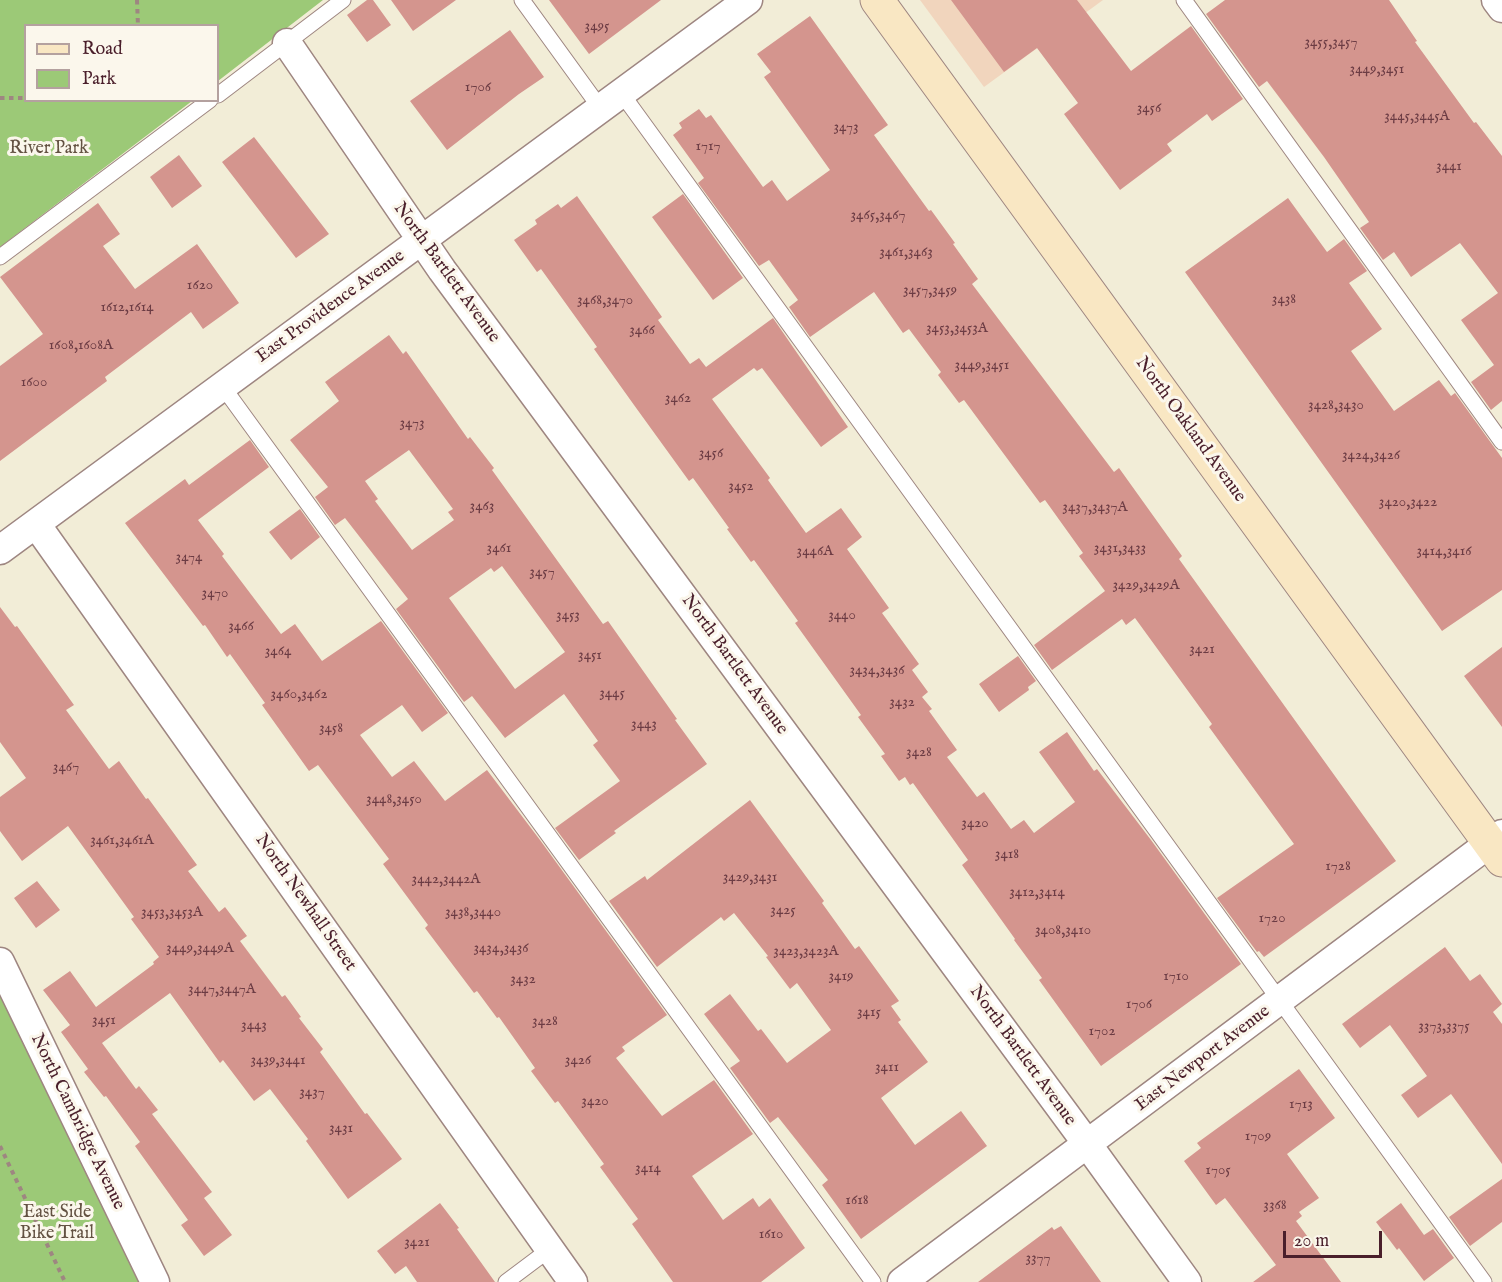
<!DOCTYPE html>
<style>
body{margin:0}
#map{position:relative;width:1502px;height:1282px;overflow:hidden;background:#f2edd7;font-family:"IM FELL English",serif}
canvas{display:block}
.legend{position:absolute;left:24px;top:24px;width:195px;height:78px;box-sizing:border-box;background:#fbf7ec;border:2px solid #b4a19f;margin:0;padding:8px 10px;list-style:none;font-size:18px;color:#4a1f2b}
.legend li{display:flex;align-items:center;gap:12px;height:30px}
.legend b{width:30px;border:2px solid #b4a19f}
.scale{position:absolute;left:1283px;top:1231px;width:99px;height:27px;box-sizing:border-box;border:3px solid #4a1f2b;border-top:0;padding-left:8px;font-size:18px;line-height:21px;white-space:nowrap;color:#4a1f2b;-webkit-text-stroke:4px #fbf7ec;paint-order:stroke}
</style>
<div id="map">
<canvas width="1502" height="1282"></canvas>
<ul class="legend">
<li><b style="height:8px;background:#f9e7c3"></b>Road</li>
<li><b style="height:16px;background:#9cc977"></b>Park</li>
</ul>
<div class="scale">20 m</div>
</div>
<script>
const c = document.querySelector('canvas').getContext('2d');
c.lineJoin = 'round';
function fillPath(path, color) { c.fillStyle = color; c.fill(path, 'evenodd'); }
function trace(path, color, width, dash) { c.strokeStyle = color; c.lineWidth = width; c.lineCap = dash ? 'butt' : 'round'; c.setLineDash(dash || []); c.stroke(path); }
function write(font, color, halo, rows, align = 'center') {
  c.font = font + ' "IM FELL English",serif'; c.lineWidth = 6; c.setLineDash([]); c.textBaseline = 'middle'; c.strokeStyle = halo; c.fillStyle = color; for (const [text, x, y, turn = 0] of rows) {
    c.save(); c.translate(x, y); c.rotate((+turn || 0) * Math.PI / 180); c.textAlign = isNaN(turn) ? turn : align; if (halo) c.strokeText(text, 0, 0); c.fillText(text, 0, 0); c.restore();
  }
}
const built = new Path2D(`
 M920,0H1103L984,87Z`);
const green = new Path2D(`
 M0,0H323L218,81V26H26V100L192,101L0,247Z
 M0,964L148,1282H0Z`);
const building = new Path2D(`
 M367,0H373L391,25L367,42L347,15Z
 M391,0H456L413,31Z
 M549,0H661L589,54Z
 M951,0H1077L1131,71L1191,26L1243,99L1212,121L1207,114L1167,144L1172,151L1120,190L1064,114L1078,103L1037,48L1004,72Z
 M1225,0H1389L1417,41L1415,42L1474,123L1476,122L1502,156V401L1491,410L1471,382L1494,365L1461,320L1498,293L1460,243L1411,277L1394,252L1383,260L1360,228L1369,222L1324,157L1267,81L1259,87L1206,14Z
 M810,16L888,125L874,135L929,211L931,210L955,243L953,244L978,279L972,284L1114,472L1119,468L1182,556L1179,559L1396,861L1264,957L1259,951L1257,952L1217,898L1294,844L1209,727L1212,724L1135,618L1126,625L1122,619L1052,670L1034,645L1105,591L1079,556L1083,553L1045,500L1040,503L964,400L959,403L938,375L941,372L909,329L903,333L874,292L810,337L789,307L798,300L769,260L759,266L698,183L704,178L673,135L682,128L679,123L699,109L706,118L711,115L763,187L772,180L787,201L830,170L764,77L771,72L757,54Z
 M510,30L544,77L519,94L447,150L410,101Z
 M254,137L329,234L296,258L222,162Z
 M179,155L202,186L172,208L150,177Z
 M683,194L743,278L713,300L652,217Z
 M577,196L662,317L658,320L690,364L699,358L706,367L773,318L848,427L821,447L762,368L757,371L754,368L712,399L770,478L768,480L806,533L841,508L862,537L847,549L889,608L882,613L919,664L912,670L928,692L922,697L932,709L929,711L957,750L947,757L977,797L984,792L1011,829L1024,820L1034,833L1075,802L1039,752L1067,732L1094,771L1097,769L1151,840L1241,964L1101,1066L1039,980L1042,978L1014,940L1015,939L962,865L968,860L913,783L910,785L905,777L899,781L881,756L885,754L858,717L861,715L795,623L798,621L754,560L751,562L727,529L729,528L693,478L689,481L634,405L594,349L597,347L541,269L537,272L514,240L537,224L535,220L558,204L561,208Z
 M1288,198L1327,252L1344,239L1367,271L1349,283L1382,329L1351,351L1394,411L1439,380L1451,396L1455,393L1502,458V590L1442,631L1185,272Z
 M98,203L120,234L103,246L135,289L197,244L239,303L203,329L191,312L105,377L107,381L0,461V366L43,334L0,277Z
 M389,335L403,354L406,351L468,439L470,437L494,468L492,470L603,624L608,621L677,719L675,720L707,764L614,831L616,833L579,860L555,828L620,781L593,745L598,741L564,694L505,738L472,696L464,702L396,609L408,599L345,518L335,525L315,497L328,487L290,440L339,401L325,382ZM409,450L453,509L448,512L454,520L412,550L375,501L378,499L365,481ZM502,566L565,652L515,689L449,598L491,568L494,572Z
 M250,440L269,467L198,520L224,554L222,556L281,634L295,624L322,661L381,621L448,713L422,732L402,705L360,735L392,777L414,761L445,801L487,770L540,840L667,1015L622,1047L625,1051L616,1058L662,1116L714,1080L753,1134L692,1176L723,1220L753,1198L759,1207L770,1198L805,1248L761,1282H673L632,1224L638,1219L600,1167L604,1164L558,1101L555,1103L531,1071L535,1068L499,1017L497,1018L477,991L474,993L425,928L428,925L383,864L389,859L318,765L309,771L262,705L265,703L230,654L227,657L205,625L203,626L125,523L185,479L189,485Z
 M300,509L320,537L291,560L269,532Z
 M0,607L15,627L17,626L74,705L66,710L109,769L119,761L146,799L148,798L197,865L188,871L219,912L225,907L247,936L240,941L282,997L285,995L301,1017L299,1018L323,1049L320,1052L365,1114L367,1113L402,1159L348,1199L306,1141L308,1139L270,1089L254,1101L223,1060L220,1063L170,993L102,1043L136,1089L139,1086L158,1110L152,1114L212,1192L204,1198L232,1235L204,1256L181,1225L188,1220L135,1146L140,1142L106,1096L104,1097L84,1072L88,1069L61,1032L70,1025L43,990L70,971L96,1007L154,964L153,962L159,957L131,919L134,917L68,826L22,861L0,831V797L26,778L0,742Z
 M1502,647V727L1464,676Z
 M1018,656L1036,681L1028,687L1029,690L999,712L979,684Z
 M750,800L824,901L822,903L855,949L859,946L899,1001L891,1006L901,1020L898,1022L928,1062L881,1098L915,1145L961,1111L987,1146L861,1239L822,1185L828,1180L778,1117L770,1123L730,1068L740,1061L704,1014L730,994L758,1031L761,1029L787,1063L831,1030L797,983L790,989L766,957L768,956L734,913L724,921L721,917L657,967L609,901L645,876L647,880Z
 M37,881L60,910L36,928L14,898Z
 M1445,947L1470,981L1480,974L1502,1004L1493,1012L1502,1024V1164L1451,1094L1418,1118L1401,1095L1427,1076L1390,1025L1360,1048L1342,1024Z
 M1299,1069L1335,1118L1287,1154L1319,1198L1299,1212L1302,1216L1296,1221L1341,1282H1253L1276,1265L1225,1198L1216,1205L1184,1161L1201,1148L1197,1143Z
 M1502,1179V1222L1470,1246L1449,1217Z
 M440,1203L459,1228L457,1229L495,1282H417L406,1266L395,1274L377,1251Z
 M1401,1203L1424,1235L1433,1229L1454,1258L1424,1281L1399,1248L1397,1250L1376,1222Z
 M1061,1226L1101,1282H978L1052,1227L1054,1230Z`);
const path = new Path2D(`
 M137,0L138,26
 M0,98H26
 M0,1146L65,1282`);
const service = new Path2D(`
 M522,0L601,109
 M1184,0L1502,442
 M622,94L1484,1282
 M218,95L343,0
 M0,257L210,100
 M223,387L873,1282
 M506,1282L550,1249`);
const minor = new Path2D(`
 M1496,0L1502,8
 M287,43L442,270L1088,1145L1187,1282
 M36,524L573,1282
 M0,550L748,0
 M0,962L155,1282
 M902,1282L1502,834`);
const secondary = new Path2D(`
 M877,0L1502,860`);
const numberNames = [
 ["3495",597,27],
 ["3455,3457",1331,43],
 ["3449,3451",1377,70],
 ["1706",478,88],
 ["3456",1149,109],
 ["3445,3445A",1417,117],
 ["3473",846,128],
 ["1717",708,147],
 ["3441",1449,167],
 ["3465,3467",878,216],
 ["3461,3463",906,253],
 ["1620",200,286],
 ["3457,3459",930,291],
 ["3438",1284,300],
 ["3468,3470",605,301],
 ["1612,1614",127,308],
 ["3453,3453A",957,329],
 ["3466",642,331],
 ["1608,1608A",81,346],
 ["3449,3451",982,366],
 ["1600",34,383],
 ["3462",678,399],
 ["3428,3430",1336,406],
 ["3473",412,424],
 ["3456",711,454],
 ["3424,3426",1371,456],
 ["3452",741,487],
 ["3420,3422",1408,503],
 ["3463",482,507],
 ["3437,3437A",1095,508],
 ["3461",499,549],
 ["3431,3433",1120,549],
 ["3446A",815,552],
 ["3414,3416",1444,552],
 ["3474",189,558],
 ["3457",542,573],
 ["3429,3429A",1146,586],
 ["3470",215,594],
 ["3453",568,616],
 ["3440",842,616],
 ["3466",241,627],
 ["3421",1202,650],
 ["3464",278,652],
 ["3451",590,656],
 ["3434,3436",877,671],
 ["3445",612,694],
 ["3460,3462",299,695],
 ["3432",902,703],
 ["3443",644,725],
 ["3458",331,729],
 ["3428",919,753],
 ["3467",66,768],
 ["3448,3450",394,800],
 ["3420",975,824],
 ["3461,3461A",122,841],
 ["3418",1007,855],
 ["1728",1338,867],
 ["3429,3431",750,878],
 ["3442,3442A",446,880],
 ["3412,3414",1037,893],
 ["3425",783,911],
 ["3453,3453A",172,913],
 ["3438,3440",473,913],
 ["1720",1272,919],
 ["3408,3410",1063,931],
 ["3449,3449A",200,949],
 ["3434,3436",501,949],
 ["3423,3423A",806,952],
 ["3419",841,977],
 ["1710",1176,977],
 ["3432",523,980],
 ["3447,3447A",222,990],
 ["1706",1139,1005],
 ["3415",869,1013],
 ["3451",104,1021],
 ["3428",545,1022],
 ["3443",254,1026],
 ["3373,3375",1444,1027],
 ["1702",1102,1032],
 ["3439,3441",278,1061],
 ["3426",578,1061],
 ["3411",887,1068],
 ["3437",312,1093],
 ["3420",595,1102],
 ["1713",1301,1105],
 ["3431",341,1129],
 ["1709",1258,1137],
 ["3414",648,1169],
 ["1705",1218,1171],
 ["1618",857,1201],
 ["3368",1275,1206],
 ["1610",771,1235],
 ["3421",417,1243],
 ["3377",1038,1259]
];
const parkNames = [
 ["River Park",49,149],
 ["East Side",57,1213],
 ["Bike Trail",57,1234]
];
const streetNames = [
 ["North Bartlett Avenue",446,273,54],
 ["East Providence Avenue",331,307,-36],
 ["North Oakland Avenue",1190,430,54],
 ["North Bartlett Avenue",734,665,54],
 ["North Newhall Street",305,903,55],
 ["North Bartlett Avenue",1022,1056,54],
 ["East Newport Avenue",1203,1059,-37],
 ["North Cambridge Avenue",77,1122,64]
];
fillPath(built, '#f1d5bd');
fillPath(green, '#9cc977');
fillPath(building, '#d4958e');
trace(service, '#9e8681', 17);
trace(minor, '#9e8681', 31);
trace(secondary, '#9e8681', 35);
trace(path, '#9e8681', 4, [4.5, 4.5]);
trace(service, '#fff', 15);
trace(minor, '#fff', 28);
trace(secondary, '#f9e7c3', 33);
write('15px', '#6c3c44', null, numberNames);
write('18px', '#635242', '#fbf7ec', parkNames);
write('18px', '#4a1f2b', '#fbf7ec', streetNames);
</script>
